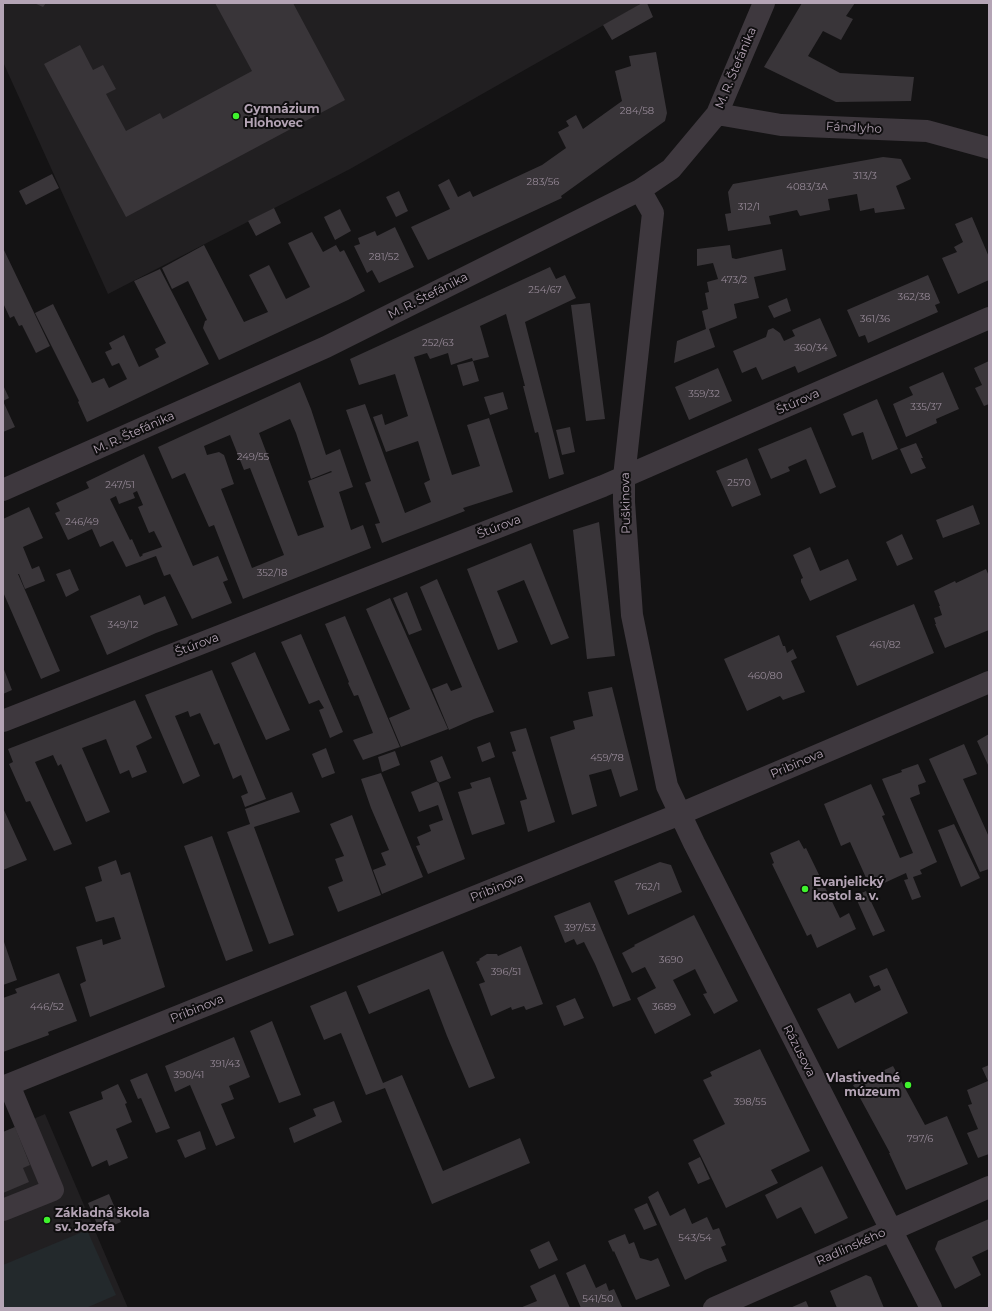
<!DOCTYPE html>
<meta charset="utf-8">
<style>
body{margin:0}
#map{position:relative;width:992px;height:1311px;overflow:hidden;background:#141314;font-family:Montserrat,sans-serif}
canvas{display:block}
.frame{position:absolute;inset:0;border:4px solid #b4a4b5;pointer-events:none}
</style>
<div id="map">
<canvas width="992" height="1311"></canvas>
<div class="frame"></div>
</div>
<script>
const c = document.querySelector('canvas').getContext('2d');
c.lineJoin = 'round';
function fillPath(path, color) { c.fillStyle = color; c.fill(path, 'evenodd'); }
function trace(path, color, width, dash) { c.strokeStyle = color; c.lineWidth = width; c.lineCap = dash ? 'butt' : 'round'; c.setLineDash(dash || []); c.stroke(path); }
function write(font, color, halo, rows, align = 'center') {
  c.font = font + ' Montserrat,sans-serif'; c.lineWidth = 4; c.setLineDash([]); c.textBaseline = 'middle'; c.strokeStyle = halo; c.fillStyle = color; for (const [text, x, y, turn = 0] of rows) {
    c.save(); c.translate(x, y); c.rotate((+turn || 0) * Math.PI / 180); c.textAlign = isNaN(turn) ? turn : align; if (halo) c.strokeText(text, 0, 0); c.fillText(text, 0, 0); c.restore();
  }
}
const built = new Path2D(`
 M3,3H638L639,5L350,169L108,294L3,62Z
 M45,1114L128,1308H3V1132Z`);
const green = new Path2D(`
 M87,1230L116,1295L86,1308H3V1265Z`);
const building = new Path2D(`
 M34,3H46L43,7Z
 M215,3H293L345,100L126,217L44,64L80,45L93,70L103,65L116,89L106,94L126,131L160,113L163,119L252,71Z
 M642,3H647L653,17L612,40L603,25Z
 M802,3H855L846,16L853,19L841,40L823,31L808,56L840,73L914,77L911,101L836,102L764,67Z
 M656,52L667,113L665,121L561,196L562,198L428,260L411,227L450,209L438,185L449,179L458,197L470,191L473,197L542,165L566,148L558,132L569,126L566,121L576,115L583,129L622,101L615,71L631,66L629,56Z
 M883,157L901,159L911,179L896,186L905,209L875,213L874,208L860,211L857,194L828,199L830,210L800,216L797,210L769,216L771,224L728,231L725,214L731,213L728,192L733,184Z
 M52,174L59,188L26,205L19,191Z
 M399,191L408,211L396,217L386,197Z
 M274,208L281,223L256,236L248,221Z
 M340,209L351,231L335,240L324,217Z
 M972,217L989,257V280L958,294L942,258L957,252L954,247L963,242L955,224Z
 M395,227L414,267L379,283L372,270L367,273L354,246L360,244L358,238L375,231L377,236Z
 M312,232L323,252L336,245L340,252L344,250L365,291L348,300L219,360L203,328L205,321L207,320L188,281L172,289L162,268L204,245L244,322L268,312L249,275L269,265L286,299L310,287L288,243Z
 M730,245L732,258L736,259L782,249L786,270L754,277L759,298L734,304L737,318L709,329L715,347L674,363L677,341L706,329L702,311L708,309L705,293L709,292L707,282L718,279L713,263L697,266V249Z
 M3,248L50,346L36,353L22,325L19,326L14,316L10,318L3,303Z
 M550,267L556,279L565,275L576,298L525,322L564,474L549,479L538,432L535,433L523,386H525L506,314L480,326L489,357L473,361L479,381L463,386L457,365L473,361L472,358L451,365L448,353L430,359L427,353L414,357L452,475L480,466L467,425L489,418L513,492L463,508L465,511L382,543L375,524L380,523L365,483L371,481L346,410L365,404L405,513L431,502L424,483L430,480L418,441L386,452L373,417L382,414L385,425L408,416L395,374L359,385L350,359Z
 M160,269L209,364L117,408L87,422L78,402L79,401L35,313L53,304L92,383L104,378L109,388L127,379L119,363L112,366L105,352L112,349L109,343L124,335L139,367L159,357L155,349L166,343L134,281Z
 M928,275L940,303L935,305L938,312L868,343L865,335L859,337L847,310Z
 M787,298L791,311L774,318L768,306Z
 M590,303L605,419L586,421L571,305Z
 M820,318L837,356L798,373L795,366L762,380L756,367L742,373L733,351L766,337L768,330L773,328L780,333L784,341L795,336L792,330Z
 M989,361V404L984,406L975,388L982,385L974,368Z
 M718,368L732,401L689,420L675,387Z
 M943,372L959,409L936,419L937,423L906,437L893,404L913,395L909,387Z
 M300,382L311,409L326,455L340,449L353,487L339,492L351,530L363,525L371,548L243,599L214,525L209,527L185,473L172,479L158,447ZM290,419L296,433L311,479L331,471L332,472L308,481L324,527L298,536L259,433ZM230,435L244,470L250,468L284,555L252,568L221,489L234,484L224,455L219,452L207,455L204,446Z
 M3,385L9,398L3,401Z
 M503,392L508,409L490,415L484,397Z
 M877,399L898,449L872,460L863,432L852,436L843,414Z
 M3,401L15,427L3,432Z
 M570,427L575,452L562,455L556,430Z
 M811,427L836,487L820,494L806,459L788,467L790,471L771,479L758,449Z
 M916,443L923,458H921L926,468L911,474L900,449Z
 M144,454L193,566L218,556L228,580L223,582L232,603L192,619L170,574L164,576L156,556L126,567L113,541L100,547L92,529L68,540L55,513L60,511L56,503L89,488L86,482ZM137,491L143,505L138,507L149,533L154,531L162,547L142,554L143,555L140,557L132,539L130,540L110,499L116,496L119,504L135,498L133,493Z
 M747,458L761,495L732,507L716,471Z
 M973,505L980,524L943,538L936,520Z
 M29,507L43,538L23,547L32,569L39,566L45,581L25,589L19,574H18L60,671L41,679L3,592V519Z
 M599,522L615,656L587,659L573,530Z
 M902,534L913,559L897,566L886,542Z
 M531,543L569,638L551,645L524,580L497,591L518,642L498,650L467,569Z
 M810,547L820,571L848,559L857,580L810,601L801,582V579L803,578L793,555Z
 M70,569L79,590L66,597L56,574Z
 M986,569L989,576V630L945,648L935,624H936L934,618L942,615L939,606H940L934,591L955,581L956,583Z
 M437,579L494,712L474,719L449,730L432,689L447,683L451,691L462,687L420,587Z
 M407,592L422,630L409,635L393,598Z
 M140,595L144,605L165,596L178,625L156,633L107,655L90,616Z
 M390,598L448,729L401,747L389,718L410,709L366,609Z
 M914,604L934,653L857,686L836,636Z
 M345,616L400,747L363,760L353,740L373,733L358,695L354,696L348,683L349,682L325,624Z
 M301,634L343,732L330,738L319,710L324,708L319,700L309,704L281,642Z
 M779,635L783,646H785L787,653L793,649L797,658L791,661L805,692L783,700L780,696L747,711L724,659Z
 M255,652L290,730L266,740L231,663Z
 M3,667L12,690L3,694Z
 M212,670L266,799L245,807L241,796L248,793L241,775L233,779L219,743L214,745L200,713L190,717L188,711L175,716L200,776L183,784L145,695Z
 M612,687L638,790L620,797L611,769L589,775L597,806L572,815L550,737L575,729L573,721L593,716L588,692Z
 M135,700L152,738L136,746L147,772L132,778L129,770L120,774L106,739L82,748L110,812L86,822L61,764L58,766L53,755L35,762L72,844L54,851L30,801L26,802L9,764L13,762L8,749Z
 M526,728L555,822L528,832L520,801L527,799L512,752L516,751L510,732Z
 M989,734V767L977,741Z
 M490,742L495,757L482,762L477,747Z
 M964,744L977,774L963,779L989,837V869L980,872L929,759Z
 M326,748L335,773L322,778L312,754Z
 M395,751L400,765L382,772L378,757Z
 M442,756L451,778L438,783L430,761Z
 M918,764L926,782L918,785L920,794L910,798L937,862L920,870L922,874L913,877L921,897L912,900L904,880L908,879L906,873L871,889L850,842L841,846L824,804L871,784L885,815L882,816L900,858L913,853L882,779L902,772L901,770Z
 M381,773L423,877L382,894L373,870L386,865L381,853L389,850L371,808L361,779Z
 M490,777L505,824L472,835L458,792L472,788L470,783Z
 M438,781L465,859L428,874L416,846L420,845L417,837L431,831L429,825L443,820L438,805L419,812L411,792Z
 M292,792L300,812L254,827L294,935L269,944L227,832L250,824L245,809Z
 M3,808L27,860L3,870Z
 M352,815L381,895L338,912L328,887L343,881L335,859L344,856L330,824Z
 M954,824L980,878L961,887L938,830Z
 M212,836L253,951L226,961L184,846Z
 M799,840L804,849L806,848L840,918L849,913L856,929L817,948L811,934L807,936L772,864L774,863L770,853Z
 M116,860L121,875L130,872L165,987L90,1017L80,984L86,981L76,947L102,939L103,945L121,939L114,917L96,922L85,887L102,881L98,867Z
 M660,862L671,865L682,892L628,915L614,881Z
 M866,891L885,931L873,936L855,896Z
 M590,902L631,1000L613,1007L595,964L584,942L577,945L574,939L565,943L554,916Z
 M694,915L738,1001L714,1014L703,994L707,993L695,969L673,980L691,1015L655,1034L637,998L656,988L645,967L632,973L622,953L635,946L634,945Z
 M3,939L17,980L3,985Z
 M521,946L543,1004L526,1010L524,1006L512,1010L511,1007L491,1016L479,984L485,982L476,962L480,960L479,959L487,954H497L498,956Z
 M443,951L495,1078L469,1088L447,1036L429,989L369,1014L357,986Z
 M887,968L908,1013L838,1049L817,1009L850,993L855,1003L881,990L879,985L874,987L869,976Z
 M59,973L77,1021L48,1032L49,1035L3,1052V998L17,993L15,989Z
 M346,991L383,1083L402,1075L443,1171L520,1138L530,1163L432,1204L385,1088L366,1095L341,1033L324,1040L310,1006Z
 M575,998L584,1018L564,1026L556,1006Z
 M272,1021L301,1095L279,1103L250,1031Z
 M234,1037L250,1077L229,1086L234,1099L221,1104L235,1138L216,1146L190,1085L175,1092L165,1066Z
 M760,1049L810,1151L771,1170L778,1183L726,1208L693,1140L725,1124L703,1080L712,1076L710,1072Z
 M989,1065V1154L978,1158L967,1133L978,1129L968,1105L972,1104L967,1090L988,1081L982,1068Z
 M893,1066L925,1125L947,1116L968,1164L906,1190L889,1153H890L853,1085Z
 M147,1073L170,1128L156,1133L141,1098L138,1099L130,1080Z
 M118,1084L127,1103L125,1104L132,1122L116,1129L128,1158L109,1166L107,1160L92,1167L69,1112L103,1099L101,1092Z
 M334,1101L342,1122L294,1143L289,1128L316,1116L313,1109Z
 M15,1127L30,1165L23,1168L29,1182L3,1193V1132Z
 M200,1131L206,1149L185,1158L177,1140Z
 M700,1157L710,1179L698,1184L688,1163Z
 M822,1166L848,1218L815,1234L801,1207L777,1219L765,1195Z
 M658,1191L670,1216L685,1208L692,1224L707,1217L713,1230L719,1228L726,1245L721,1247L727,1261L705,1270L685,1280L648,1197Z
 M109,1194L121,1222L100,1231L88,1203Z
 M647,1203L657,1225L644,1230L634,1209Z
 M989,1219V1249L972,1257L981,1275L955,1289L935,1249L938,1241Z
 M625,1234L629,1244L634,1242L640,1258L651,1261L658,1258L670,1286L636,1300L614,1251L613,1252L608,1241Z
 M549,1241L558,1260L539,1269L530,1250Z
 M585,1264L596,1288L606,1283L609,1291L614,1289L622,1307L619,1308H581L566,1273Z
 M555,1274L570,1308H520L537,1301L530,1286Z
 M866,1275L871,1277L884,1308H837L830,1291Z
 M806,1301L809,1308H790Z`);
const minor = new Path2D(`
 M717,114L781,125L927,131L989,148
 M640,190L653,213L624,477V502L632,615L667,786L694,843L931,1308
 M3,490L326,347L640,190L671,169L717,114L764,3
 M3,721L603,486L989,318
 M3,1087L680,814L989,682
 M3,1210L53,1190L9,1085
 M714,1308L989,1187`);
const markers = [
 [236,116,4,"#3ff32d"],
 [805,889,4,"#3ff32d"],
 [908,1085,4,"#3ff32d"],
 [47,1220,4,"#3ff32d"]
];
const numberNames = [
 ["284/58",637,111],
 ["313/3",865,176],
 ["283/56",543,182],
 ["4083/3A",807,187],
 ["312/1",749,207],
 ["281/52",384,257],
 ["473/2",734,280],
 ["254/67",545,290],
 ["362/38",914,297],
 ["361/36",875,319],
 ["252/63",438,343],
 ["360/34",811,348],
 ["359/32",704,394],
 ["335/37",926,407],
 ["249/55",253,457],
 ["2570",739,483],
 ["247/51",120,485],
 ["246/49",82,522],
 ["352/18",272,573],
 ["349/12",123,625],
 ["461/82",885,645],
 ["460/80",765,676],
 ["459/78",607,758],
 ["762/1",648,887],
 ["397/53",580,928],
 ["3690",671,960],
 ["396/51",506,972],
 ["446/52",47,1007],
 ["3689",664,1007],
 ["391/43",225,1064],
 ["390/41",189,1075],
 ["398/55",750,1102],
 ["797/6",920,1139],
 ["543/54",695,1238],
 ["541/50",598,1299]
];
const streetNames = [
 ["M. R. Štefánika",736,68,-67],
 ["Fándlyho",854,128,3],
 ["M. R. Štefánika",428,296,-27],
 ["Štúrova",798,402,-24],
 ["M. R. Štefánika",134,433,-24],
 ["Puškinova",626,503,-91],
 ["Štúrova",499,527,-21],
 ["Štúrova",197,645,-21],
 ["Pribinova",797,764,-23],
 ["Pribinova",497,888,-22],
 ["Pribinova",197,1009,-22],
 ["Rázusova",799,1051,63],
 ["Radlinského",851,1247,-24]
];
const poiNames = [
 ["Gymnázium",244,109],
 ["Hlohovec",244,123],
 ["Evanjelický",813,882],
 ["kostol a. v.",813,896],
 ["Vlastivedné",900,1078,"right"],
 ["múzeum",900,1092,"right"],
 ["Základná škola",55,1213],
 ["sv. Jozefa",55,1227]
];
fillPath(built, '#211f21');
fillPath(green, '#23292c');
fillPath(building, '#393539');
trace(minor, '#3e383e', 22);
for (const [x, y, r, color] of markers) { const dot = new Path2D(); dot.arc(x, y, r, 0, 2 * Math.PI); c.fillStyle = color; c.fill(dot); trace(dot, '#0f0e0f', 1.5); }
write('10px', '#958896', null, numberNames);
write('12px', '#b4a4b5', '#0f0e0f', streetNames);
write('bold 12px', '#b4a4b5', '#0f0e0f', poiNames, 'left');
</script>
